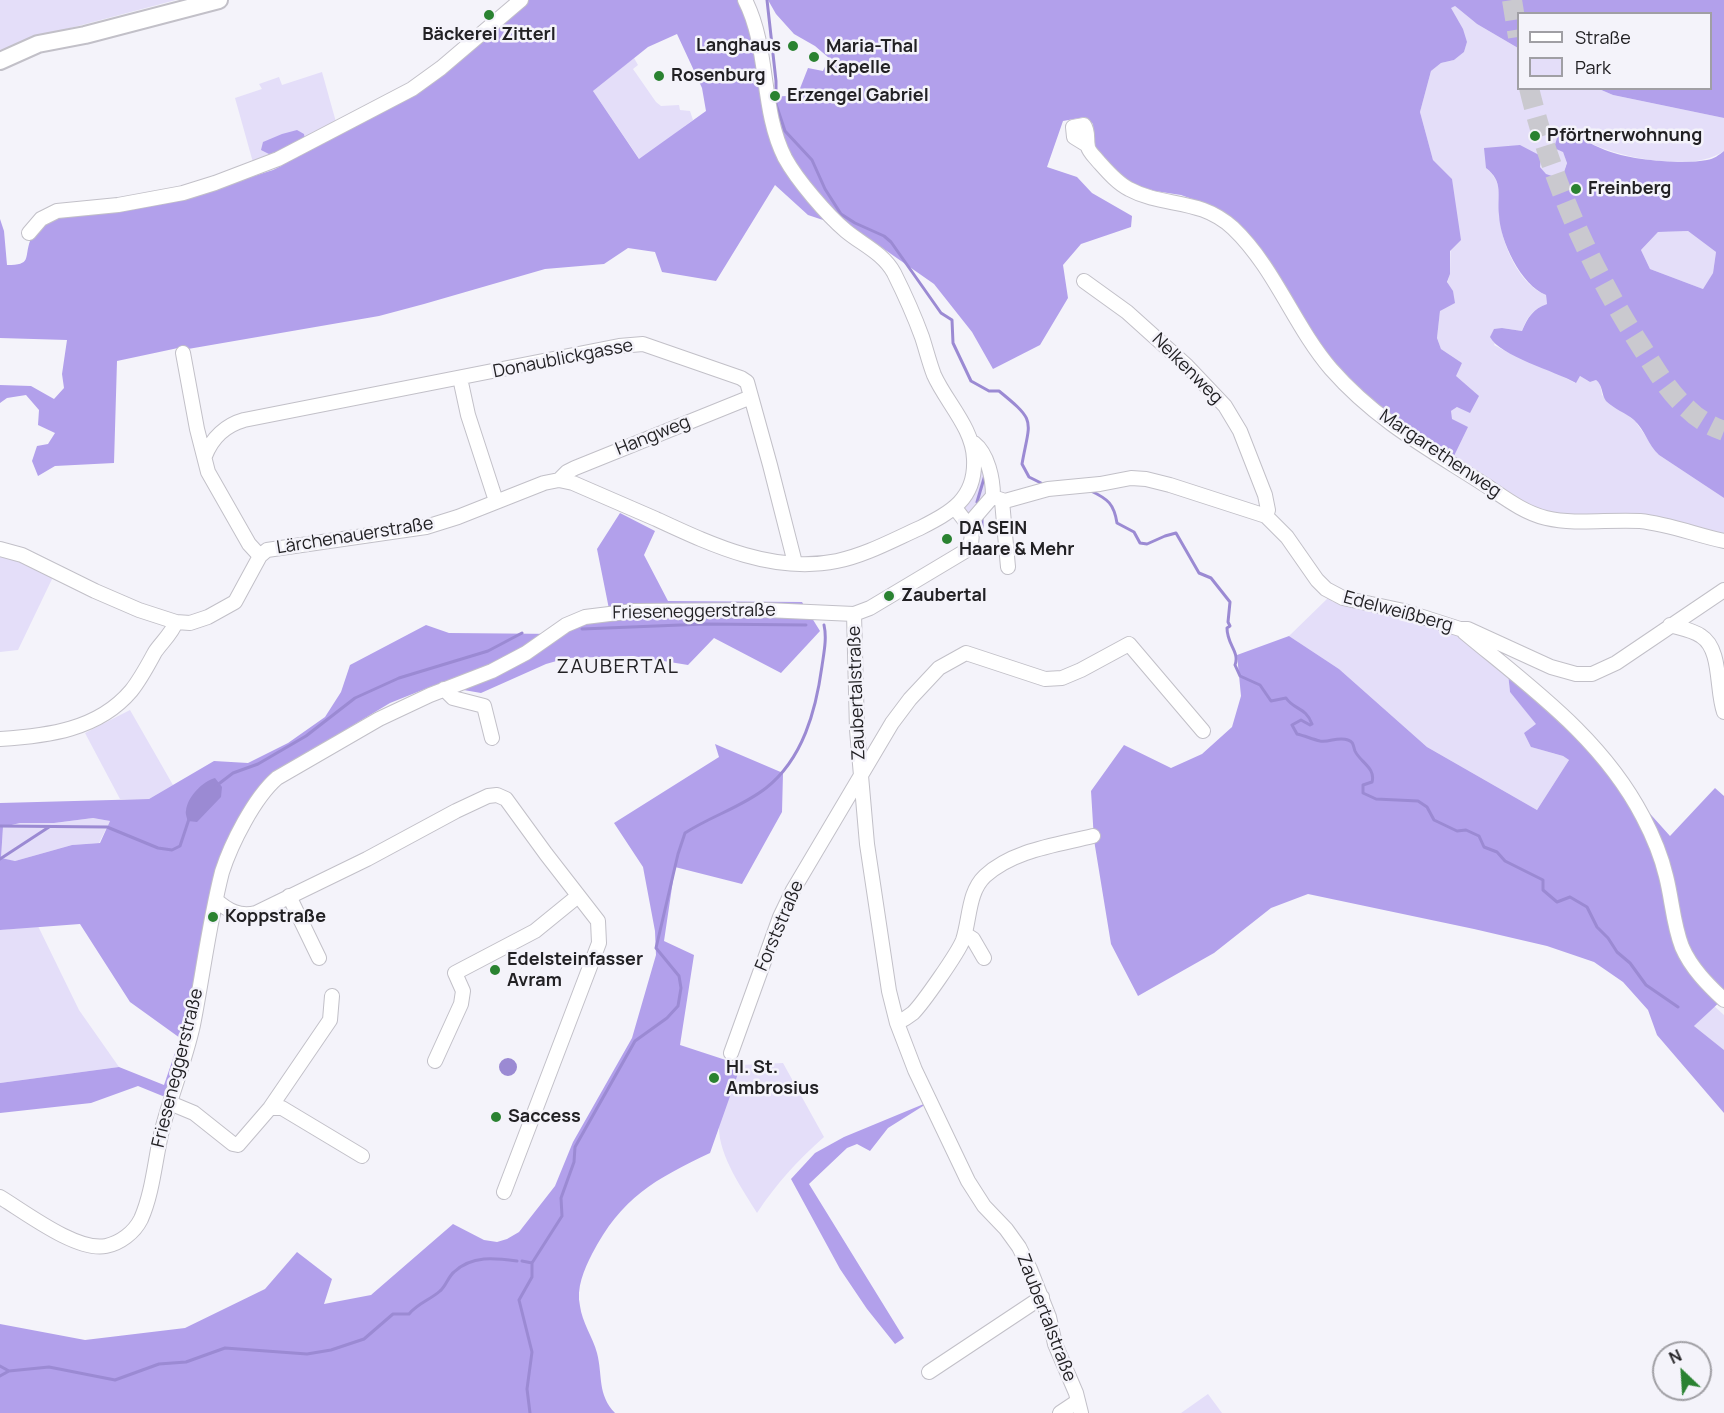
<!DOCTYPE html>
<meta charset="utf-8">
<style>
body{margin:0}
#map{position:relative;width:1724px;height:1413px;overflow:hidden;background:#f4f3fa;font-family:Manrope,sans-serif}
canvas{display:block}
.legend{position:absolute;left:1517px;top:12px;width:195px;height:78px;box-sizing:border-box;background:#f4f3fa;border:2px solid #a09fa4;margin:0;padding:8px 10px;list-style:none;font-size:18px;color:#222124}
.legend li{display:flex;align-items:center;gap:12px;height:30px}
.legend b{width:30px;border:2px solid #a09fa4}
.north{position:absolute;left:1652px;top:1341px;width:60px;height:60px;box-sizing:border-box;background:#f4f3fa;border:2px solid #a09fa4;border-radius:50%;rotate:335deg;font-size:16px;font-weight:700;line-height:24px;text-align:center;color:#222124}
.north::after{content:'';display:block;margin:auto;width:21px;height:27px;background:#2a8231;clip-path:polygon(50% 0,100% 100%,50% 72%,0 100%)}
</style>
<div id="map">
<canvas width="1724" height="1413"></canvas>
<ul class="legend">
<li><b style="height:8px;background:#fff"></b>Straße</li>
<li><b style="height:16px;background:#e4def9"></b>Park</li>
</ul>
<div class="north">N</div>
</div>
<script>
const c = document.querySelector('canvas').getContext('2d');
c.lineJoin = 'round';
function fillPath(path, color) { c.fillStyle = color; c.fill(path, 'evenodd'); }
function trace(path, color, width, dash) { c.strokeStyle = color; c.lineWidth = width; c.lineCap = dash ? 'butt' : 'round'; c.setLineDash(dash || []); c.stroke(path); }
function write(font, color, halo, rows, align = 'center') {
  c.font = font + ' Manrope,sans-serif'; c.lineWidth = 5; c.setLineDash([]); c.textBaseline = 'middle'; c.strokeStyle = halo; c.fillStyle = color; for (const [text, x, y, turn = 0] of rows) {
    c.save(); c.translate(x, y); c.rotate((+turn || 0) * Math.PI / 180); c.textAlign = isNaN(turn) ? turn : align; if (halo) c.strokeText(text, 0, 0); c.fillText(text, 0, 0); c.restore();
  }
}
const green = new Path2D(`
 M0,0H176L63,30L0,50Z
 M1452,6H1455L1477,24L1518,48V88L1599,89L1613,95L1724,118V151C1693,173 1622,158 1590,143L1563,152L1567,162L1564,172L1555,177L1546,175L1540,167L1486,168C1507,185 1496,206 1501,228C1506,253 1522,286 1546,295L1547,304C1533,309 1527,317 1522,331L1502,328L1494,345C1520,360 1549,368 1575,383L1580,376L1590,382L1596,380L1600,383L1602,395L1635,421L1659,455L1724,498V536L1569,516L1526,506L1452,460L1451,411L1457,407L1455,375L1462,363L1441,349L1437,338L1440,311L1450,273L1452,179L1433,160L1420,112L1431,71L1441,63L1454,60L1464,52L1467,42L1450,8Z
 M634,58L638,65L633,69L656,102L661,106L679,105L680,110L690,111L693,120L640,160L593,91Z
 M322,72L336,122L254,166L235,98L262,89L259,84L279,77L282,85Z
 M1688,231L1716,252L1713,273L1703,289L1650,269L1641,250L1658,232Z
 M981,458C993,486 986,496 971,520L963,508Z
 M0,553L13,555L53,577L18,650L0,652Z
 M1328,598L1333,602L1374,608L1454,631L1508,673L1510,692L1537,724L1531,747L1563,756L1569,760L1537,810L1427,747L1339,669L1289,636Z
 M130,710L173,785L149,799H120L85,733Z
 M93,818L110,821L99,843L72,845L15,861L1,859L3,827L20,823H54Z
 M38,926L79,1010L119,1067L0,1083V930Z
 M1714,1006L1724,1015V1050L1694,1026Z
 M783,1063L824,1137C798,1160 776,1184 757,1213C743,1190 719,1156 719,1128C720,1116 736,1078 741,1065Z
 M1208,1394L1222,1413H1181Z`);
const forest = new Path2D(`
 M527,0H739L772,97L786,96L799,91L808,68L823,71L829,58L815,46L794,34L776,14L768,0H1724V118L1613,95L1599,89L1710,88V14H1518V48L1477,24L1455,6L1451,8L1463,29L1467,42L1464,52L1454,60L1441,63L1431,71L1420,112L1433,160L1452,179L1461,240L1450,251V274L1447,282L1453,291L1455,303L1440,311L1437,338L1441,349L1462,363L1456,376L1479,396L1470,413L1457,407L1451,411L1452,419L1468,427L1452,460L1361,396L1330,360L1238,226L1217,208L1181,195L1155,191L1127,182L1094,147L1093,124L1085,117L1063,121L1047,167L1077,177L1092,193L1132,216L1131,227L1081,244L1063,265L1068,298L1040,345L993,369L972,332L934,284L861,233L842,219L835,211L826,221L808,215L775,185L716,281L662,272L655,252L628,248L604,264L545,269L424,304L379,316L188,349L178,348L117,361L114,463L55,466L38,476L32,461L37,446L48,444L55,433L38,425L39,410L26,395L7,398L0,403V385L31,386L54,399L64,388L62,374L67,340L0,338V219L4,231L7,265C32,265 24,258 30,241C32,234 40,226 44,220L213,189L273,170L281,166L294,155L415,95ZM677,34L702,88L706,111L639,159L593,91L648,47Z
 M1564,128C1577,136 1590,144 1605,150C1629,160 1683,165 1707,160C1714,159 1719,155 1724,151V498L1659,455C1648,445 1645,430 1634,420C1626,413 1614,409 1606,401C1601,394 1603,385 1596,380L1590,382L1580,376L1576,383C1555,371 1500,356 1490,337L1494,329L1502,328L1522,331C1528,317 1533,309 1547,304L1546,295C1521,285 1500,241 1499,215C1497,195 1504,182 1486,168L1484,148L1520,145L1541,156L1540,167L1546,174L1555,177L1564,172L1567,163L1563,152L1554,148L1557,138ZM1688,231L1716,252L1713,273L1703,289L1650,269L1641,250L1658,232Z
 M297,130L304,134L305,140L271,155L261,150L263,142L282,134Z
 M620,513L655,531L644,555L668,601L802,602L820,631L781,673L714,638L688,665L633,656L567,658L546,664L481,693L435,685L390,703L282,768L244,817L204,947L183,1039L165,1097L138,1086L91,1103L0,1113V1083L119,1067L164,1085L180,1038L130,1002L80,924L0,930V803L149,799L214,761L248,763L288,743L325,717L341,692L350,665L426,625L449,633L560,634L609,609L597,549ZM93,818L110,821L100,843L72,845L15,861L1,858L3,827L20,823H54Z
 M1289,636L1339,669L1427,747L1537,810L1569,760L1563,756L1531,747L1524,733L1536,724L1510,692L1508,673L1583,739L1670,836L1715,788L1724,796V998L1694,1026L1724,1050V1113L1657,1035L1648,1010L1623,982L1594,962L1547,946L1474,929L1308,894L1271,908L1214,953L1138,996L1111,944L1094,840L1091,791L1124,745L1171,768L1202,754L1232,727L1241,696L1237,655Z
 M715,744L783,773L782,812L742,884L675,867L664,941L694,955L680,1045L741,1065L710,1153C655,1179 621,1198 592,1254C584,1270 576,1288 580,1306C582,1322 593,1338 597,1353C603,1376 597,1394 615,1413H0V1324L85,1340L185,1328L265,1289L297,1252L332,1279L324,1304L371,1295L453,1224L484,1240L497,1242L507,1239L519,1232L555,1186L573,1142L632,1038L656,955L655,931L643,867L614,823L719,757Z
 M931,1101L888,1128L870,1151L857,1144L847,1148L809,1184L904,1338L895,1344L867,1309L840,1269L791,1179L815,1153L844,1137Z`);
const water = new Path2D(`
 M215,778L222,787L221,797L197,822L188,821C187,819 185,812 186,811C187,797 203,781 215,778Z
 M499 1067a9 9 0 1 1 18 0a9 9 0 1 1-18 0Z`);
const stream = new Path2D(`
 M767,0L776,81V104L785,131L812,160L825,189L841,214L855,223L884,236L891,242L941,313L952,320L953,343L971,381L989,391H999C1037,422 1030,419 1022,464L1029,477L1041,483
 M1091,491C1108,499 1114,504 1117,523L1134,532L1140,543L1147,544L1165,536L1176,533L1199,573L1211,578L1230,602L1228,622L1230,626L1227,628C1227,645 1240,652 1235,665L1240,676L1260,685L1271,701L1286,698C1294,710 1306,707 1312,724L1310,725L1301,720L1292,725L1297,734C1305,736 1312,739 1320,741C1329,743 1338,736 1348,740C1354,742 1353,746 1355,751C1360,762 1376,768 1372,782L1363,785V793L1376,799L1418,801L1427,807L1434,820L1457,831L1466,830L1479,836L1484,847L1497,852L1505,861L1543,880V890L1557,902L1570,897L1587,907L1597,927L1608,938L1617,952L1630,963L1646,985L1678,1007
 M977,502L985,475
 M982,518V528
 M582,629L705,624L806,625
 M216,786L233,773L258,764L306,736L355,698L399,678L488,651L522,633
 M0,826L107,827L158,848L172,850L180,846L189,819
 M0,859L49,827
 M522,1261L532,1263
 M0,1366L9,1371L49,1367L115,1380L159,1364L186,1362L225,1348L307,1354L331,1350L364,1339L393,1314H409C418,1303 430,1300 440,1291C446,1286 448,1277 454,1272C472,1255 495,1258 517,1261
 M0,1376L9,1371
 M530,1413L527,1389L532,1352L519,1300L532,1277V1263L562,1216L561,1198L574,1162L575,1147L635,1041L667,1018L678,1006L681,988L679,976L656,948L678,854L685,833C711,816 742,807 766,788C803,759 816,710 822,666C824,652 827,638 824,625`);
const highwayTunnel = new Path2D(`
 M1512,0L1518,37
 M1529,88C1551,180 1591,269 1642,348C1656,370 1669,393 1689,410C1699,420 1711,426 1724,431`);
const minor = new Path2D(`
 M1087,145L1074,137L1073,127L1084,125C1089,132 1086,139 1088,147C1089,152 1095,157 1098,161C1107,171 1117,183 1129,189C1164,208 1199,197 1233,228C1275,268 1294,326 1331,369C1375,419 1424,446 1479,481C1500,494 1521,512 1546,518C1576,525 1609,519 1640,521C1669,524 1696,535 1724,541
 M29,233L41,219L57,211L118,205L183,193L215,183L278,159L412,89L441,68L521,0
 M1084,281L1127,312L1187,366L1225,406L1240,431L1265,495L1268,510L1266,516
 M183,353L197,429L208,472L249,544L260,556
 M460,378L468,415L496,501
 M205,456C212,438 226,425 244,420L619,346L643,344L741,378L747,382L770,465L795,563
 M559,480L567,472L575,468L751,397
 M993,497L1005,501L1048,489L1100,484L1131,478L1146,479L1170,485L1266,516L1287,537L1317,580L1326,589L1343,598L1404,611L1460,629H1468L1551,667L1576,674H1592L1616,663L1724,590
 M1002,501L1008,567
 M968,525L993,496C993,479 988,454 974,443
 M0,549L22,555L95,591L139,610L176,622L190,623L208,617L235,602L260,556L267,550L426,527L458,517L544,483L559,480L573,483C601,495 628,507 656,519C712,545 773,574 837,561C866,555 893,540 920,528C951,512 976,499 974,459C973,428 946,402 934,375C929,362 926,349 922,337C914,315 904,293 894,273C883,253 863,245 846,231C827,215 797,180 785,158C760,109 770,49 745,0
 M854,614L857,730L867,844L889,991L897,1023L915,1070L968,1181L984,1206L1006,1229L1019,1247L1030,1269L1049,1317L1055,1344L1076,1393L1081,1413
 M1670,625C1680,628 1693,630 1701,636C1722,649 1716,690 1724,712
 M1464,632C1530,687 1602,738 1643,817C1653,836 1661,855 1666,876C1672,899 1673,924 1682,947C1691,968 1708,985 1724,1000
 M444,689L453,698L484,706L492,738
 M0,739C47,736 98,730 131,691C140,680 148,665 155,652C162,642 172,633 176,622
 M289,896L319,958
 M216,900C228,911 240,917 256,913L367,859L456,811L488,796L497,795L506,799L546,854L598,921L599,943L504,1192
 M965,934L973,939L984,958
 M897,1023C903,1020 908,1017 913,1013C923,1003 958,953 963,940C970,919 968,892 985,876C1013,850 1057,845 1093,836
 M731,1053L780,917L793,890L892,723L910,699L939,668L966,653L1045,679L1062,678L1081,670L1129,644L1203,731
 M435,1061L461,1004L463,991L455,973L535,931L578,896
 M170,1103L194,1113L233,1144L238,1145L270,1108L330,1020L332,996
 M270,1108H282L362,1156
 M0,1197C25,1212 77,1252 106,1246C120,1243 134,1233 141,1219C153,1192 155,1159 162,1130C171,1095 185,1061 193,1025C203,974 209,923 222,872C231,844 254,798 277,778L379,719L430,695L492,671L526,653L566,625L585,617L634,611L766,610L854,614L870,608L967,550C979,534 965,521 955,508
 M929,1372L1042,1297
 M1060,1413L1078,1401`);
const major = new Path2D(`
 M0,61L38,44L85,35L219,0`);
const markers = [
 [489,15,6,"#2a8231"],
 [793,46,6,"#2a8231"],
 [814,57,6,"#2a8231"],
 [659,76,6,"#2a8231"],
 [775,96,6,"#2a8231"],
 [1535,136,6,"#2a8231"],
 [1576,189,6,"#2a8231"],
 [947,539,6,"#2a8231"],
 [889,596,6,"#2a8231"],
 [213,917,6,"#2a8231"],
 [495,970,6,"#2a8231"],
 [714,1078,6,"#2a8231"],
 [496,1117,6,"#2a8231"]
];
const poiNames = [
 ["Bäckerei Zitterl",489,35,"center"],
 ["Langhaus",781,46,"right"],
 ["Maria-Thal",826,47],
 ["Kapelle",826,68],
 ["Rosenburg",671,76],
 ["Erzengel Gabriel",787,96],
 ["Pförtnerwohnung",1547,136],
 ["Freinberg",1588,189],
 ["DA SEIN",959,529],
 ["Haare & Mehr",959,550],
 ["Zaubertal",901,596],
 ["Koppstraße",225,917],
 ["Edelsteinfasser",507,960],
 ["Avram",507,981],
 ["Hl. St.",726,1068],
 ["Ambrosius",726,1089],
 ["Saccess",508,1117]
];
const streetNames = [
 ["Donaublickgasse",563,359,-11],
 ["Nelkenweg",1187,369,45],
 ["Hangweg",653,436,-22],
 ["Margarethenweg",1440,454,34],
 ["Lärchenauerstraße",355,536,-9],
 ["Frieseneggerstraße",694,612,-1],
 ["Edelweißberg",1398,612,15],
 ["Zaubertalstraße",857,693,-92],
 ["Forststraße",780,926,-67],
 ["Frieseneggerstraße",178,1068,-76],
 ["Zaubertalstraße",1046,1318,69]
];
const neighbourhoodNames = [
 ["ZAUBERTAL",618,667]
];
fillPath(green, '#e4def9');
fillPath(forest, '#b2a0eb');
fillPath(water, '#9b8ad3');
trace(stream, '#9b8ad3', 3);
trace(highwayTunnel, '#cac9cf', 20, [20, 10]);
trace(minor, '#c2c0c8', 16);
trace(major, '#c2c0c8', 20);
trace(minor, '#fff', 14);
trace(major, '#fff', 16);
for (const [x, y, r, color] of markers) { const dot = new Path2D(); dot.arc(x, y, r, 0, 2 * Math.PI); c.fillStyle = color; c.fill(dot); trace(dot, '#f4f3fa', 2); }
write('bold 18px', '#222124', '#f4f3fa', poiNames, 'left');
write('18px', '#222124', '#f4f3fa', streetNames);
c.letterSpacing = '1.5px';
write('20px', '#222124', '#f4f3fa', neighbourhoodNames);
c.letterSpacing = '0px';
</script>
